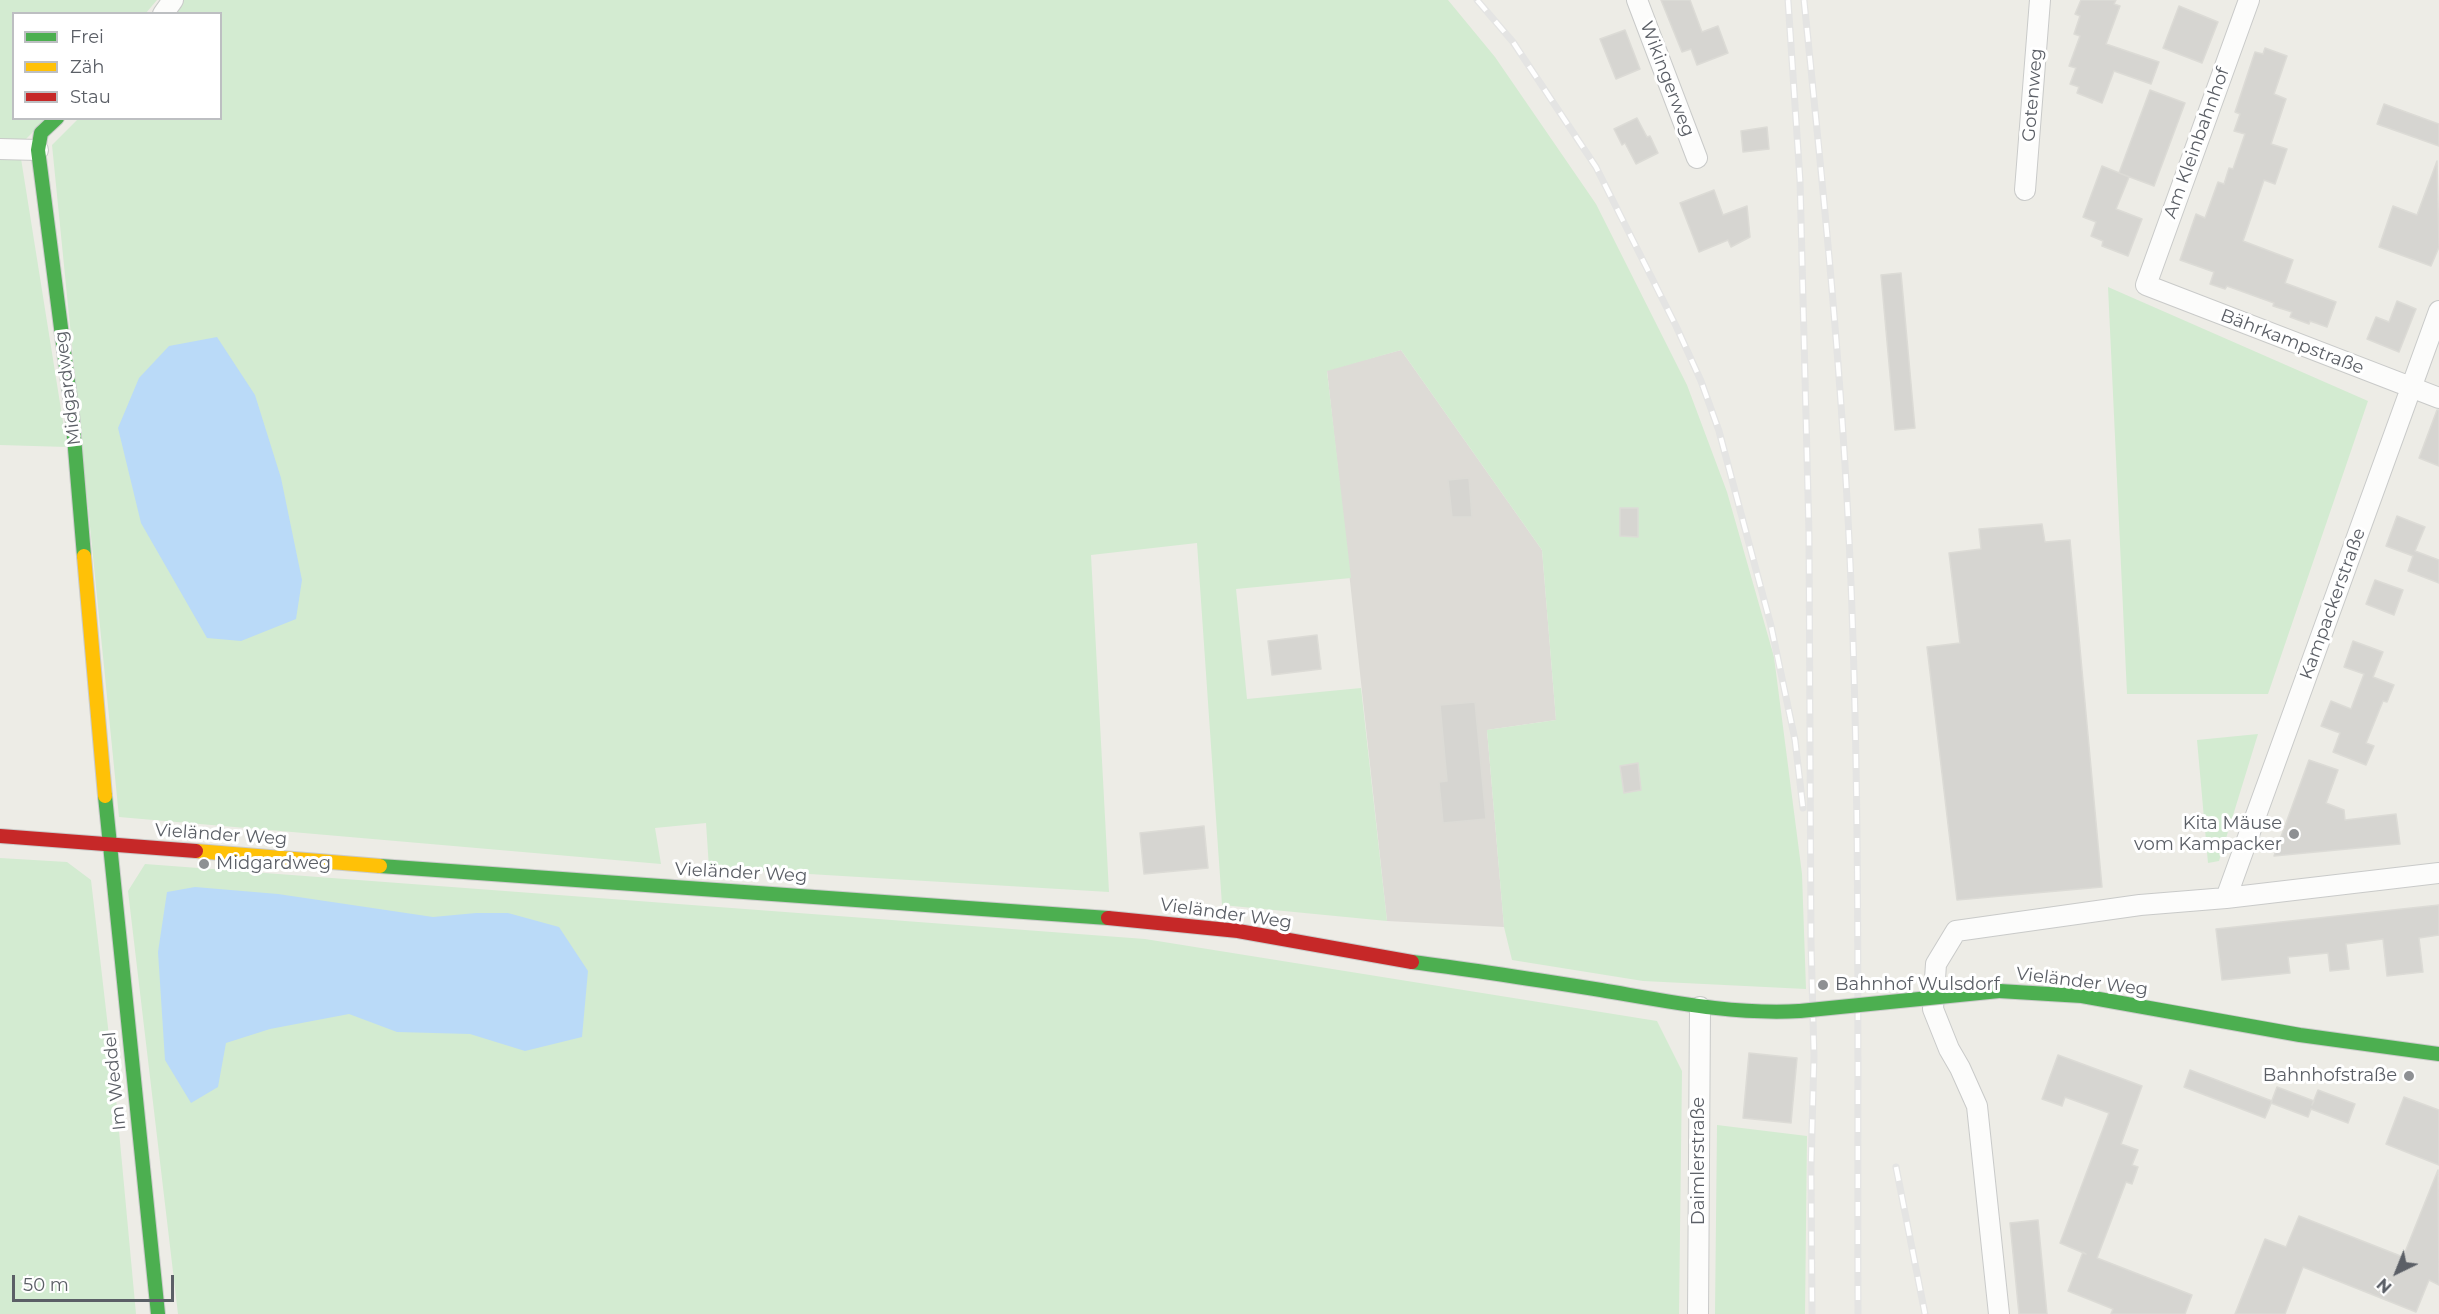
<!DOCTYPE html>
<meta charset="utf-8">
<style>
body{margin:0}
#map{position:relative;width:2439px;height:1314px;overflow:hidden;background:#edece6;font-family:Montserrat,sans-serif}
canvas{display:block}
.legend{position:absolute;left:12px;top:12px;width:210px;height:108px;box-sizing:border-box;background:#fff;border:2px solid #bdbfc2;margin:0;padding:8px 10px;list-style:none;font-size:18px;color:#5b5f66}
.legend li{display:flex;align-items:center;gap:12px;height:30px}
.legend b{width:30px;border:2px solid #bdbfc2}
.north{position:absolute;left:2367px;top:1242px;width:60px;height:60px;-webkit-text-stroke:4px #fff;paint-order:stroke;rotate:223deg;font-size:16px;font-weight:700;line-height:24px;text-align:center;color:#5b5f66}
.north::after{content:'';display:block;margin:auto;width:21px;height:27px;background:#5b5f66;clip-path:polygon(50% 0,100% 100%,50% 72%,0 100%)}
.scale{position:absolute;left:12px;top:1275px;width:162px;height:27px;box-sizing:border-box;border:3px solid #5b5f66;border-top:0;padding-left:8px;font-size:18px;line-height:21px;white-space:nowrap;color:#5b5f66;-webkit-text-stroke:4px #fff;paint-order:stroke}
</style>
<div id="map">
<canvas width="2439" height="1314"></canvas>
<ul class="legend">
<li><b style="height:8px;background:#4caf50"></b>Frei</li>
<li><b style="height:8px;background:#ffc107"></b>Zäh</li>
<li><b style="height:8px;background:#c62828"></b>Stau</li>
</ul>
<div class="north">N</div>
<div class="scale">50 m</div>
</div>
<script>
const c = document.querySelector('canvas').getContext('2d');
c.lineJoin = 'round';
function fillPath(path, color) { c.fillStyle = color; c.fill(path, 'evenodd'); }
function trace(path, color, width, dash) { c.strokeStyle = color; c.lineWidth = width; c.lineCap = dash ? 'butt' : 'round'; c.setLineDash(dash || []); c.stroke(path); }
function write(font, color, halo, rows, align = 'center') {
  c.font = font + ' Montserrat,sans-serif'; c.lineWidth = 6; c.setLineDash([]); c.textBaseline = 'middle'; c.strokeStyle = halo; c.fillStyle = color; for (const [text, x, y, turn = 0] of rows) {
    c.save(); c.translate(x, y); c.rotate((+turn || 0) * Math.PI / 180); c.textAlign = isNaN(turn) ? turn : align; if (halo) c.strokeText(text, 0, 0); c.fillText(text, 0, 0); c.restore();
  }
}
const industrial = new Path2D(`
 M1401,350L1542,550L1556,720L1487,730L1504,927L1387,921L1327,370Z`);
const green = new Path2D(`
 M0,0H157L146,13L14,14V118L46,119L19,146L67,447L0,445Z
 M183,0H1448L1495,57L1596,204L1687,385L1727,492L1774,657L1802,874L1806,989L1643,981L1512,960L1504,927L1487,730L1556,720L1542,550L1401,350L1327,371L1351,578L1236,589L1247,699L1361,688L1387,921L1222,905L1197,543L1091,555L1109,892L709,868L706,823L655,828L661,864L119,817L52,145L78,119L220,118V14L174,13Z
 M2108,287L2368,401L2268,694H2127Z
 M2258,734L2219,861L2208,863L2197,740Z
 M0,858L67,862L91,880L115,1088L136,1314H0Z
 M145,864L1145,939L1657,1021L1682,1071L1679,1314H178L128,891Z
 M1717,1125L1807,1136L1805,1314H1715Z`);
const water = new Path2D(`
 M217,337L255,395L281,478L302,580L296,619L241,641L207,638L141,523L118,428L139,378L169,346Z
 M195,887L278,894L433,917L476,913H508L559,927L588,971L582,1037L525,1051L470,1034L397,1032L349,1014L270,1029L226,1043L218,1087L191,1103L165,1060L158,952L167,892Z`);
const building = new Path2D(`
 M1661,0H1690L1702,32L1718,26L1728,53L1697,65L1691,49L1682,52Z
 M2081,0H2116L2114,4L2120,6L2106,44L2159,62L2151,84L2114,71L2102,103L2077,93L2079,87L2070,84L2076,68L2069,66L2080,36L2074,34L2080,16L2075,14Z
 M2179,6L2218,22L2202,63L2163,48Z
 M1625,30L1640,69L1616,79L1600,39Z
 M2265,48L2287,56L2274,94L2286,99L2271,144L2287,149L2275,184L2264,180L2243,241L2293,260L2285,283L2336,302L2327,327L2310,321L2309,324L2290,317L2292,312L2273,306L2274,303L2227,286L2225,289L2210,284L2214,272L2180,260L2196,214L2205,218L2218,182L2224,184L2229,168L2233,169L2245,134L2234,131L2240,114L2235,112L2255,52L2263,54Z
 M2150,90L2185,103L2154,186L2119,173Z
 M2384,104L2439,124V146L2377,124Z
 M1637,118L1647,137L1650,136L1658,153L1636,164L1625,143L1622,145L1614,129Z
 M1767,127L1769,149L1743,152L1741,131Z
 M2437,161L2439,247L2431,266L2379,247L2393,206L2417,215Z
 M2102,166L2129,177L2116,209L2142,219L2128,256L2102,246L2103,241L2091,236L2096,222L2083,217Z
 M1714,190L1723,215L1747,206L1750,237L1731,247L1728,240L1699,252L1680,203Z
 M1901,273L1915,428L1895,430L1881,275Z
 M2397,301L2416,309L2399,352L2367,339L2376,317L2389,322Z
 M2437,410H2439V466L2419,458Z
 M1469,478L1472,517H1452L1448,480Z
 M1620,508H1638V537L1620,536Z
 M2397,516L2425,527L2415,551L2439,560V583L2408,571L2413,556L2386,546Z
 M2042,524L2045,542L2070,540L2102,887L1957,900L1927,647L1960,643L1949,553L1981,549L1979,529Z
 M2375,580L2403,590L2394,615L2366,604Z
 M1317,635L1321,669L1272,675L1268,641Z
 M2353,641L2383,652L2373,677L2394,685L2387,702L2383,701L2366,743L2374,746L2366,765L2333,752L2340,733L2321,726L2331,701L2351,709L2364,674L2344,667Z
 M1475,702L1486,819L1443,823L1439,782L1447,781L1440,705Z
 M2309,760L2338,770L2326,803L2344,810L2345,820L2396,814L2400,844L2274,856Z
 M1638,763L1641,790L1624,793L1620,766Z
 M1204,826L1208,868L1144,874L1140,833Z
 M2439,905V935L2419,938L2423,972L2387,976L2383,939L2346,944L2349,969L2330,971L2328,953L2288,957L2290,973L2222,980L2216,929Z
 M1749,1053L1797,1058L1791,1123L1743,1118Z
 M2058,1055L2142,1086L2121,1144L2138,1150L2132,1165L2138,1167L2132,1184L2126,1182L2097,1258L2192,1295L2185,1314H2111L2113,1309L2068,1291L2083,1252L2086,1254L2060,1243L2109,1113L2065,1097L2062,1106L2042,1099Z
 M2190,1070L2272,1101L2265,1118L2184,1087Z
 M2277,1087L2314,1101L2312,1105L2318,1090L2355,1104L2348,1123L2311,1109L2308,1117L2271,1103Z
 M2404,1097L2439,1110V1165L2386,1144Z
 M2438,1170L2439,1285L2429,1280L2416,1312L2303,1267L2285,1314H2235L2265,1239L2286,1247L2299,1216L2403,1257Z
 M2038,1220L2047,1314H2019L2010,1223Z`);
const street = new Path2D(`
 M1637,0L1697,158
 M2249,0L2146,285L2439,398
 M163,14L173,0
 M0,149L38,150
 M2025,190L2040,0
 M2226,898L2439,311
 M1698,1314L1700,1007
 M1999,1314L1977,1106L1960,1068L1949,1049L1933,1009L1936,964L1956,931L2140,905L2226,898L2439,873`);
const fast = new Path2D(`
 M57,118L41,133L38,150L72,413L84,556
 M105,796L158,1314
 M380,866C623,885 865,899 1108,918
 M1412,962C1475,970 1538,980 1601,990C1667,1001 1733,1015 1800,1011
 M1999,991L2082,996L2300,1035L2439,1054`);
const slow = new Path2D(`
 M84,556L105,796
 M196,851L380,866`);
const jam = new Path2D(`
 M0,836L196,851
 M1108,918L1238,931L1412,962`);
const rail = new Path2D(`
 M1477,0L1513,42L1596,167L1676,326L1701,381L1719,431L1771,626L1795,740L1803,808
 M1788,0L1800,180L1809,535L1811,942L1814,1056L1811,1167L1812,1314
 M1804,0C1823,187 1842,373 1850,560C1861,811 1857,1063 1858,1314
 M1896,1167L1925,1314`);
const fastBridge = new Path2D(`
 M1800,1011L1999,991`);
const markers = [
 [2294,834,6,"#8e9093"],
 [204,864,6,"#8e9093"],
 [1823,985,6,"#8e9093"],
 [2409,1076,6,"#8e9093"]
];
const streetNames = [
 ["Wikingerweg",1667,79,69],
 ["Gotenweg",2033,95,-85],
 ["Am Kleinbahnhof",2197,143,-70],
 ["Bährkampstraße",2292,342,21],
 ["Midgardweg",68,388,-97],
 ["Kampackerstraße",2333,604,-70],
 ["Vieländer Weg",221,835,4],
 ["Vieländer Weg",741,873,3],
 ["Vieländer Weg",1226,914,8],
 ["Vieländer Weg",2082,982,7],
 ["Im Weddel",115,1081,-96],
 ["Daimlerstraße",1699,1161,-90]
];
const poiNames = [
 ["Kita Mäuse",2282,824],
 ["vom Kampacker",2282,845],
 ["Midgardweg",216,864,"left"],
 ["Bahnhof Wulsdorf",1835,985,"left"],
 ["Bahnhofstraße",2397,1076]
];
fillPath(industrial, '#dddbd6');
fillPath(green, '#d3ebd1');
fillPath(water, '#badaf8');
fillPath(building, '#d6d5d1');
trace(building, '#dcdbd6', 1.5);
trace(street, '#c9cac9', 22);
trace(fast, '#cacbca', 16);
trace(slow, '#cacbca', 16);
trace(jam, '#cacbca', 16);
trace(street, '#fcfcfb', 20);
trace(fast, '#4caf50', 14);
trace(slow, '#ffc107', 14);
trace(jam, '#c62828', 14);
trace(rail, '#e4e4e3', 7);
trace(rail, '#fff', 4.5, [14]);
trace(fastBridge, '#cacbca', 16, []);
trace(fastBridge, '#4caf50', 14);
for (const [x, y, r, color] of markers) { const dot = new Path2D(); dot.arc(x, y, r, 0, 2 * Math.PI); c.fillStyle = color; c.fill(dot); trace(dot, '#fff', 2); }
write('18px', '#5b5f66', '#fff', streetNames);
write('18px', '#5b5f66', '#fff', poiNames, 'right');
</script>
